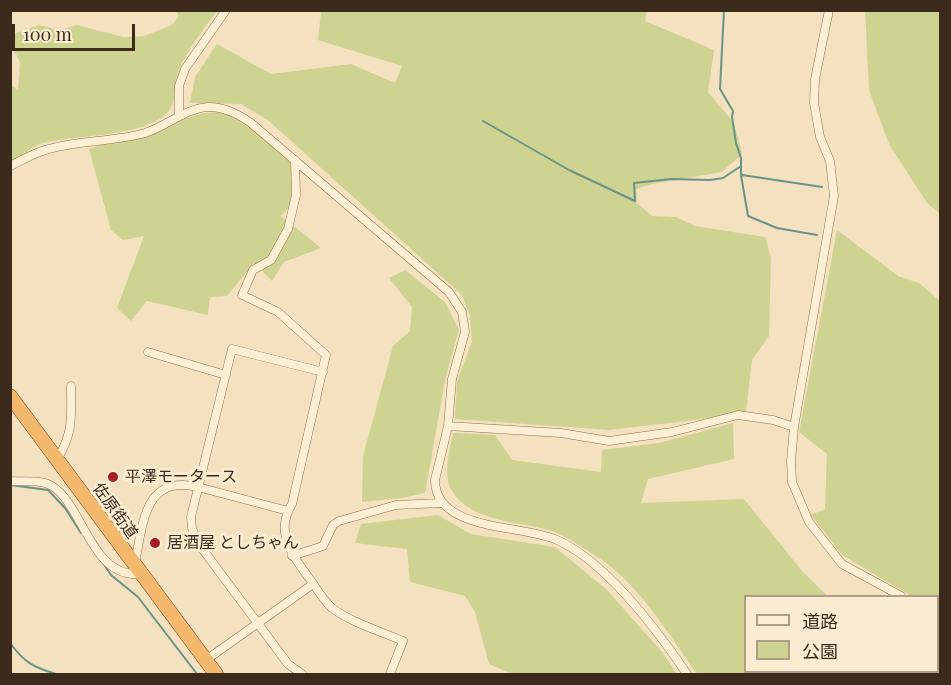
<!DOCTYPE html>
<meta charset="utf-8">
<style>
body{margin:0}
#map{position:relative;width:951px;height:685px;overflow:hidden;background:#f3e1c0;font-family:"Playfair Display","Noto Sans JP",serif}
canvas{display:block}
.frame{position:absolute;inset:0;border:12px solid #3c2a1c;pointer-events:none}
.legend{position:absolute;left:744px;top:595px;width:195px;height:78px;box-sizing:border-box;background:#faecd0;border:2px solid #ae9e88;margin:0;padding:8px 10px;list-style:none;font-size:18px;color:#3c2a1c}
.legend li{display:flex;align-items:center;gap:12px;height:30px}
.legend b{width:30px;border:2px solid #ae9e88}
.scale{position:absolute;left:12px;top:24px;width:123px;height:27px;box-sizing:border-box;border:3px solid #3c2a1c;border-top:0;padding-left:8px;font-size:18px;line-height:21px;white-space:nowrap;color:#3c2a1c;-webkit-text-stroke:4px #faecd0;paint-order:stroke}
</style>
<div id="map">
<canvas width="951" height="685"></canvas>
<div class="frame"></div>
<ul class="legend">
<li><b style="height:8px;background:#fdefd4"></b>道路</li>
<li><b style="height:16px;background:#ced392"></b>公園</li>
</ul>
<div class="scale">100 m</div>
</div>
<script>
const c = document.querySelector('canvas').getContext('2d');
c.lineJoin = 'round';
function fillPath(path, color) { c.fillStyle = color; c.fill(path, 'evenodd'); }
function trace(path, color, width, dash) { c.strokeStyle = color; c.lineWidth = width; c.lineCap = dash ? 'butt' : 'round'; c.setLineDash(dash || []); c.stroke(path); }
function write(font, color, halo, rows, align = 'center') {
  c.font = font + ' "Playfair Display","Noto Sans JP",serif'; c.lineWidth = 6; c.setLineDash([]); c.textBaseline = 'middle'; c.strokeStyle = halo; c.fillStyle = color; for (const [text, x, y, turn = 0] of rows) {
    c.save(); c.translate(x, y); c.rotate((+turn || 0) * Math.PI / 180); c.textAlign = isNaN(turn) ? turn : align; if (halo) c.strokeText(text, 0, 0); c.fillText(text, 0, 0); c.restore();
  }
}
const green = new Path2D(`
 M176,11H217C203,30 187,50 178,73C174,84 176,100 170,109C153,137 72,135 43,143C31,146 22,157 11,161L10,86L18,89L20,62L11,45V35L39,25L59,30L77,25L123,37L144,36L172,25L179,16Z
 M321,11H647L645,21L714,50L708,92L734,123L742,154L722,172L652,184L636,189L637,203L652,216L676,217L695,226L765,237L771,258L769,336L752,360L746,412L687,421L609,430L455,419L457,381L472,342L470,316L462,295L269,121L241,104L190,103L195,77L217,44L271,74L351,64L395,83L402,66L318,40Z
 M865,11H940V214L927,203L889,144L869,90Z
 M222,112L252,125L292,164L294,202L281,216L321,248L284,262L272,281L254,263L227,296L210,297L208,315L147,301L131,321L117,308L144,236L123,240L111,230L89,149L203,113Z
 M837,230L898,276L919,283L940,301V621L938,618V596H911L842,555L811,515L825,509L827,454L799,432Z
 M405,270L445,302L459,330L446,375L425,493L402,498L362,502L363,456L393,346L410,331L412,307L389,278Z
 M733,423L734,459L648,479L641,503L744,499L802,571L827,596H746V672H913V674H697C669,635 638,582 596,556C583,548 567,536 552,531C520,521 472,523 452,491C442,475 450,450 453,433L495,435L512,460L601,472L602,450L659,443Z
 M438,515L471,534L555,547L607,590L662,652L677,674H512L489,664L475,612L465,596L410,582L407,549L355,543L361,524Z`);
const stream = new Path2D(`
 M724,10L720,89L733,111L732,117L736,143L741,158V175L748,216L777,228L817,235
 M483,121L569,170L635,201L634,183L671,179L710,180L723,178L741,166
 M742,175L822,187
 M10,485L48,490L65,508L81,533
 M101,560L111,575L138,597L197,674
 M10,643C25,663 33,667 56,674`);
const minor = new Path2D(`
 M829,10L815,79L814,103L820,137L830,161L834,196L794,427L791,461L792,482L809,522L842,564L901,596
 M179,115V86L185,69L226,10
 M295,160L296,195L288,229L271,260L253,270L242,295L278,312L326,355L292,504C273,534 295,559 312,582C318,591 324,601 332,608C352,623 380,631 403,641L390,674
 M10,166C23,160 35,152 49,149C80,140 113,142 145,133C167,126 184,109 208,107C225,107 238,114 251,123L449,292L462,312L465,332L452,379L448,426L435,480C435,532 522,524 557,540C607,562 657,630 687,674
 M148,352L226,375
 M448,426L561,433L609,441L672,432L738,415L773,420L794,427
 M57,460C74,431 71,418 71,386
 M10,481C23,482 41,479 52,486C84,506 91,579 141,574
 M292,556L323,546L333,525L339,521L396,505L441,503
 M135,563C143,524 144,474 198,487L288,511
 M938,628L940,632
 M206,660L313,584
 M302,674L288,664L198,543L192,528L191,517L232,349L323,372`);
const trunk = new Path2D(`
 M10,396L216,674`);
const markers = [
 [113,477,6,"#a51e25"],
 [155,543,6,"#a51e25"]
];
const poiNames = [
 ["平澤モータース",125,477],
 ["居酒屋 としちゃん",167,543]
];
const streetNames = [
 ["佐原街道",115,511,54]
];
fillPath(green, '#ced392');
trace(stream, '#699487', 2);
trace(minor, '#8f7155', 9);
trace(trunk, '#5c3f2a', 15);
trace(minor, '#fdefd4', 8);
trace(trunk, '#f4b86c', 14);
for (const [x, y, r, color] of markers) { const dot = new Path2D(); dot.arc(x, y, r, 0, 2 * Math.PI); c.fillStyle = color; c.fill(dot); trace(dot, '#faecd0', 2); }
write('16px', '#3c2a1c', '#faecd0', poiNames, 'left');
write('16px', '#3c2a1c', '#faecd0', streetNames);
</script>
